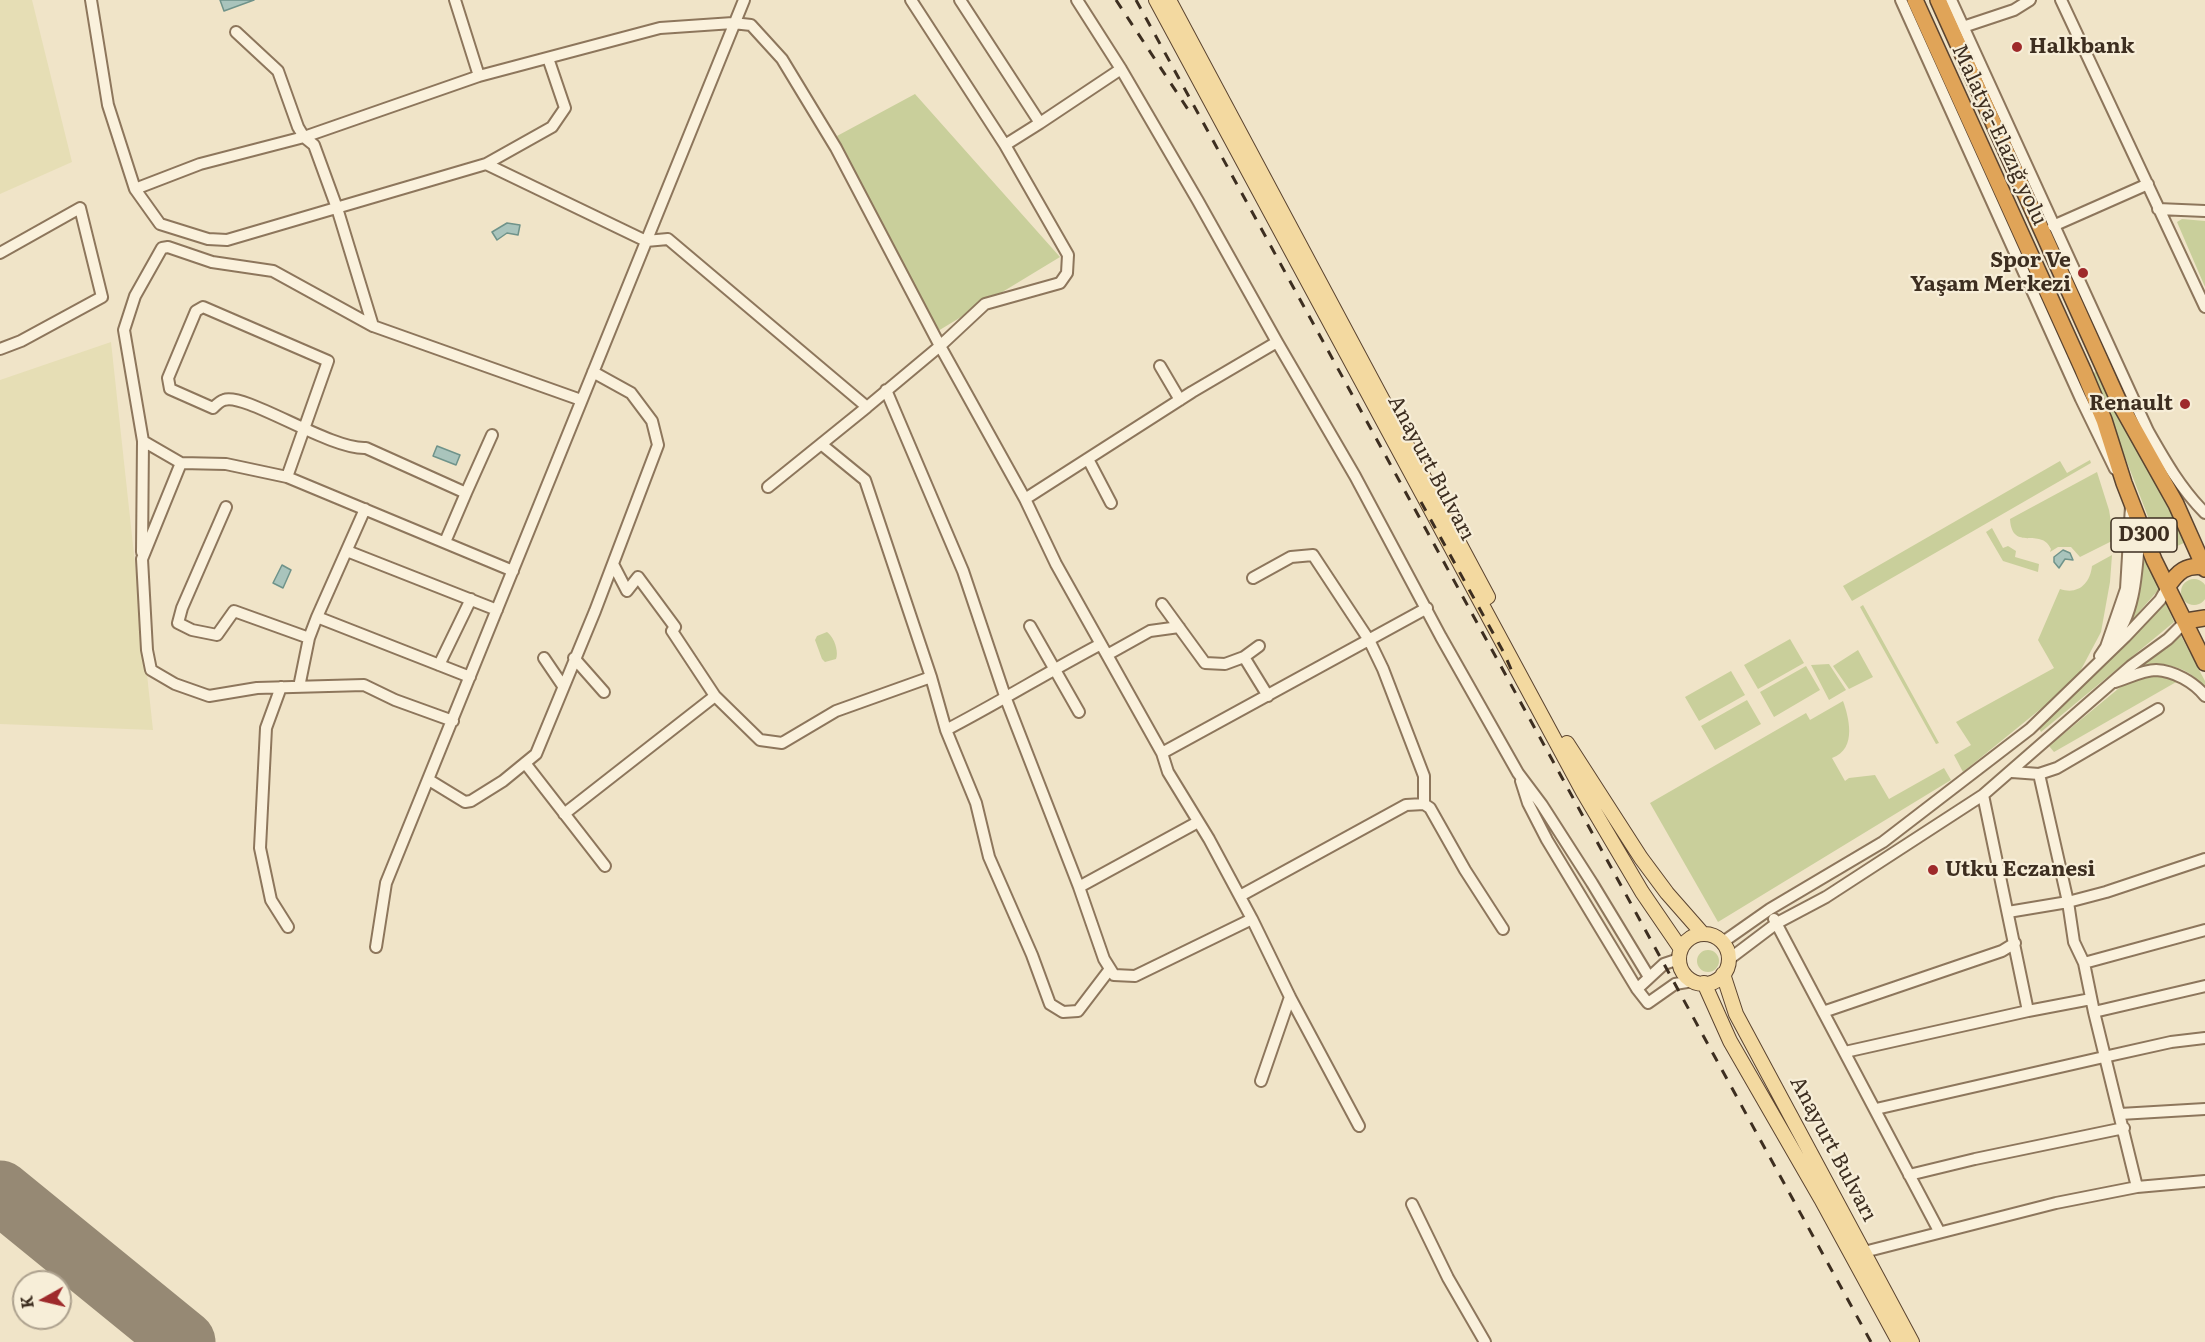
<!DOCTYPE html>
<meta charset="utf-8">
<style>
body{margin:0}
#map{position:relative;width:2205px;height:1342px;overflow:hidden;background:#f0e4c8;font-family:Literata,serif}
canvas{display:block}
.north{position:absolute;left:12px;top:1270px;width:60px;height:60px;box-sizing:border-box;background:#f7eed8;border:2px solid #ada18e;border-radius:50%;rotate:262deg;font-size:16px;font-weight:700;line-height:24px;text-align:center;color:#3d2e20}
.north::after{content:'';display:block;margin:auto;width:21px;height:27px;background:#9e2a2b;clip-path:polygon(50% 0,100% 100%,50% 72%,0 100%)}
</style>
<div id="map">
<canvas width="2205" height="1342"></canvas>
<div class="north">K</div>
</div>
<script>
const c = document.querySelector('canvas').getContext('2d');
c.lineJoin = 'round';
function fillPath(path, color) { c.fillStyle = color; c.fill(path, 'evenodd'); }
function trace(path, color, width, dash) { c.strokeStyle = color; c.lineWidth = width; c.lineCap = dash ? 'butt' : 'round'; c.setLineDash(dash || []); c.stroke(path); }
function write(font, color, halo, rows, align = 'center') {
  c.font = font + ' Literata,serif'; c.lineWidth = 4.5; c.setLineDash([]); c.textBaseline = 'middle'; c.strokeStyle = halo; c.fillStyle = color; for (const [text, x, y, turn = 0] of rows) {
    c.save(); c.translate(x, y); c.rotate((+turn || 0) * Math.PI / 180); c.textAlign = isNaN(turn) ? turn : align; if (halo) c.strokeText(text, 0, 0); c.fillText(text, 0, 0); c.restore();
  }
}
const farmland = new Path2D(`
 M0,0H32L72,162L0,194Z
 M111,342L153,730L0,724V380Z`);
const green = new Path2D(`
 M915,94L1060,257L938,331L837,136Z
 M2182,219L2205,221V287L2177,222Z
 M2096,371L2186,542L2162,553L2093,374Z
 M2090,460L2091,463L1852,601L1843,586L2060,461L2067,473Z
 M2097,472L2109,510L2114,540L2080,557L2071,547H2058L2050,552L2051,549C2041,526 2012,553 2010,519Z
 M1992,528L2003,548L2008,546L2016,551L2015,557L2039,564L2038,572L2003,561L1986,532Z
 M2139,540L2160,588L2111,644Z
 M2112,555L2110,582L2101,632L2075,681L1963,772L1954,755L1971,745L1956,722L2054,668L2038,640L2060,589C2078,595 2090,584 2092,566Z
 M2181 592a13 13 0 1 1 26 0a13 13 0 1 1-26 0Z
 M2165,601L2174,622L2041,732L2039,728Z
 M1863,605L1939,743L1936,744L1860,607Z
 M827,632C834,637 839,651 836,659L825,662L822,659L815,640L817,636Z
 M2179,632L2205,681V688C2187,665 2166,662 2138,667Z
 M1790,639L1804,663L1758,689L1744,665Z
 M1858,650L1873,677L1849,689L1833,666Z
 M1829,664L1846,690L1829,700L1811,665Z
 M1806,666L1820,690L1774,717L1760,692Z
 M1731,671L1745,695L1699,721L1685,697Z
 M2156,672L2178,681L2054,752L2049,746L2124,684Z
 M1747,700L1761,724L1715,750L1701,726Z
 M1843,701C1850,720 1856,750 1832,758L1845,781L1849,778L1875,775L1889,799L1944,768L1951,780L1718,922L1650,803L1806,713L1810,720Z
 M1697 961a11 11 0 1 1 22 0a11 11 0 1 1-22 0Z`);
const water = new Path2D(`
 M220,0H254L224,11Z
 M507,223L520,225L518,235L507,233L497,240L492,232Z
 M437,446L460,455L456,465L433,456Z
 M2063,550L2070,553L2073,560L2065,559L2059,568L2054,562V557Z
 M282,565L291,570L283,588L273,583Z`);
const runway = new Path2D(`
 M0,1192L184,1342`);
const minor = new Path2D(`
 M91,0L108,105L135,189L200,164L304,137L479,76L660,28L733,23L751,25L782,59L836,148L940,346L1025,499L1056,564L1162,753L1168,772L1209,839L1252,919L1290,997L1359,1126
 M455,0L479,76
 M960,0L1040,123L1005,145
 M1077,0L1121,69L1198,201L1277,342L1355,476L1441,637L1518,773L1542,805L1592,883L1649,977
 M1901,0L2081,399L2115,469
 M1951,0L2148,431C2165,461 2181,489 2205,513
 M2061,0L2205,307
 M1963,27L2014,10L2030,0
 M236,32L278,71L298,127L304,137L314,145L337,208L373,326
 M1040,123L1121,69
 M486,164L646,241L668,239L867,407L940,346L985,304L1060,283L1067,273L1068,255L1005,145L911,0
 M135,189L160,224L208,239L227,240L486,164L552,127L565,108L548,58
 M2158,209L2205,211
 M2053,226L2148,184
 M0,253L80,208L102,297L21,341L0,349
 M1160,366L1180,400
 M886,390L963,571L1006,699L1079,887L1104,959L1114,975L1135,976L1252,919
 M821,444L865,480L931,677L946,730L976,803L989,857L1032,955L1050,1004L1063,1012L1078,1011L1110,969
 M1088,459L1111,503
 M181,463L142,559L147,650L151,670L175,684L209,696L257,688L364,685L395,700L453,721
 M287,477L328,361L203,307L196,311L168,378L170,389L213,408C216,405 220,401 224,400C245,392 330,450 366,448L466,493L445,542
 M768,487L867,407
 M466,493L492,435
 M1025,499L1192,392L1277,342
 M226,507L182,608L178,623L192,630L217,635L234,611L309,638
 M365,509L317,617L470,677
 M347,551L497,610
 M142,552L143,441
 M613,564L627,591L638,577L675,627L672,631L715,696L760,740L782,743L836,711L931,677
 M513,571L287,477L226,464L181,463L143,441L124,330L135,296L162,248L168,247L212,262L273,271L373,326L581,400
 M1253,578L1291,557L1313,555L1369,640L1383,669L1424,776V804
 M1162,604L1205,663L1225,664L1244,657L1268,696
 M1030,626L1079,712
 M2112,640C2137,615 2137,561 2140,527
 M1107,655L1150,631L1179,627
 M2100,656L2106,647L2126,589L2131,506
 M1244,657L1259,646
 M544,658L563,686
 M574,658L604,692
 M439,665L471,599
 M2115,682C2128,678 2143,670 2156,670C2174,671 2194,682 2205,696
 M281,687L266,728L260,848L271,900L288,927
 M299,687L309,638L317,617
 M946,730C998,703 1048,672 1101,644
 M1162,753L1427,608
 M525,763L605,866
 M2012,772L2039,774L2057,768L2158,709
 M2039,774L2068,902L2074,942L2084,963L2094,1012L2137,1187
 M429,780L465,802L471,801L503,781L536,754L595,611L658,445L652,421L631,393L593,372
 M1521,781L1528,803L1547,840L1637,989L1648,1003L1675,984L1693,981
 M1983,795L2028,1011
 M564,814L715,696
 M1079,887L1198,822
 M1240,896L1406,805L1424,804L1430,808L1465,870L1503,929
 M2008,912L2068,902L2106,892L2205,859
 M1774,919L1939,1231
 M1723,942L1770,909L1883,842L2030,729L2125,637L2160,600L2168,586
 M376,947L386,883L744,0
 M1728,960L1777,923L1826,897L1983,795L2131,666L2168,639L2186,621
 M2084,963L2205,930
 M1637,989L1664,964L1679,959
 M1823,1012L2002,951L2015,943
 M2094,1012L2205,986
 M1845,1052L2028,1011L2091,999
 M1261,1081L1290,997
 M1876,1109L2104,1057L2171,1042L2205,1038
 M2120,1114L2205,1109
 M1909,1175L1975,1159L2124,1128
 M1412,1204L1448,1278L1485,1342
 M1864,1252L2056,1203L2137,1187L2205,1181`);
const major = new Path2D(`
 M1156,0L1583,792L1642,892L1681,949
 M1169,0L1488,597
 M1567,743L1641,858L1667,893L1703,934
 M1679 959a25 25 0 1 1 50 0a25 25 0 1 1-50 0Z
 M1723,974L1736,1014L1912,1342
 M1704,983L1730,1041L1821,1199L1899,1342`);
const highway = new Path2D(`
 M1915,0L2083,370L2104,420L2124,483L2154,560L2205,663
 M1938,0L2120,404L2176,504L2205,569
 M2168,586C2178,572 2186,564 2204,567
 M2186,621L2205,618`);
const rail = new Path2D(`
 M1116,0L1189,111
 M1136,0L1871,1342
 M1421,502L1504,653L1514,676`);
const markers = [
 [2017,47,6,"#9e2a2b"],
 [2083,273,6,"#9e2a2b"],
 [2185,404,6,"#9e2a2b"],
 [1933,870,6,"#9e2a2b"]
];
const shields = [
 [2144,535,66]
];
const shieldNames = [
 ["D300",2144,535]
];
const poiNames = [
 ["Halkbank",2029,47],
 ["Spor Ve",2071,261,"right"],
 ["Yaşam Merkezi",2071,285,"right"],
 ["Renault",2173,404,"right"],
 ["Utku Eczanesi",1945,870]
];
const streetNames = [
 ["Malatya-Elazığ yolu",1999,135,65],
 ["Anayurt Bulvarı",1431,468,62],
 ["Anayurt Bulvarı",1833,1149,62]
];
fillPath(farmland, '#e6deb5');
fillPath(green, '#c9cf9b');
fillPath(water, '#a9c4bc');
trace(water, '#6f938a', 1.5);
trace(runway, '#968974', 63);
trace(minor, '#8d765c', 14);
trace(major, '#5b4430', 16);
trace(highway, '#5b4430', 18);
trace(minor, '#faf1dc', 10);
trace(major, '#f3d9a0', 14);
trace(highway, '#e0a458', 15);
trace(rail, '#3d2e20', 3, [10, 10]);
for (const [x, y, r, color] of markers) { const dot = new Path2D(); dot.arc(x, y, r, 0, 2 * Math.PI); c.fillStyle = color; c.fill(dot); trace(dot, '#f7eed8', 2); }
for (const [x, y, w] of shields) { const box = new Path2D(); box.roundRect(x - w / 2, y - 17, w, 34, 4.5); c.fillStyle = '#f7eed8'; c.fill(box); trace(box, '#3d2e20', 1.5); }
write('bold 20px', '#3d2e20', null, shieldNames);
write('bold 21px', '#3d2e20', '#f7eed8', poiNames, 'left');
write('21px', '#3d2e20', '#f7eed8', streetNames);
</script>
